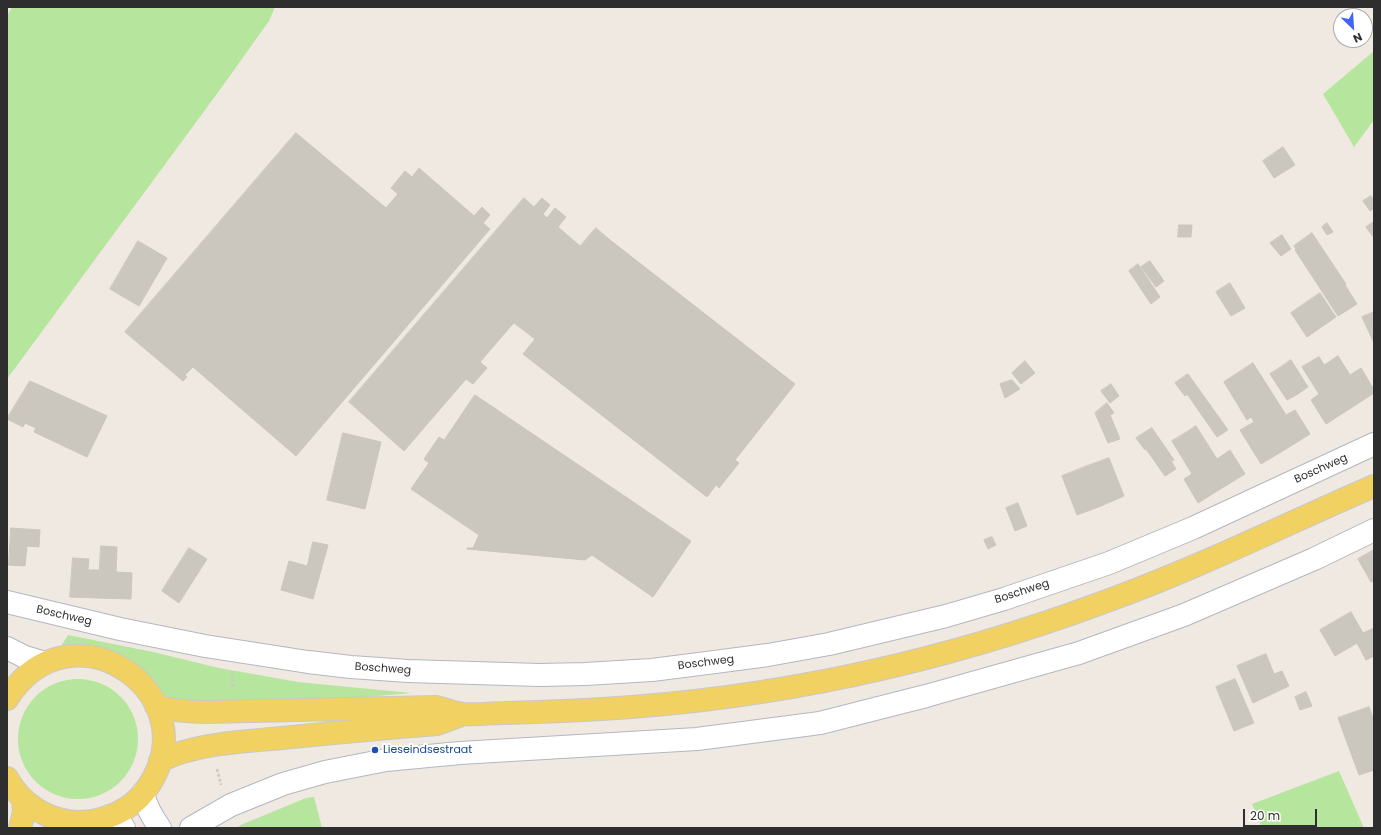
<!DOCTYPE html>
<style>
body{margin:0}
#map{position:relative;width:1381px;height:835px;overflow:hidden;background:#efe9e1;font-family:Poppins,sans-serif}
canvas{display:block}
.frame{position:absolute;inset:0;border:8px solid #2e2e2e;pointer-events:none}
.north{position:absolute;left:1333px;top:8px;width:40px;height:40px;box-sizing:border-box;background:#fff;border:1px solid #ababab;border-radius:50%;rotate:155deg;font-size:11px;font-weight:700;line-height:16px;text-align:center;color:#2e2e2e}
.north::after{content:'';display:block;margin:auto;width:14px;height:18px;background:#4264fb;clip-path:polygon(50% 0,100% 100%,50% 72%,0 100%)}
.scale{position:absolute;left:1243px;top:809px;width:74px;height:18px;box-sizing:border-box;border:2px solid #2e2e2e;border-top:0;padding-left:5px;font-size:12px;line-height:14px;white-space:nowrap;color:#2e2e2e;-webkit-text-stroke:3px #fff;paint-order:stroke}
</style>
<div id="map">
<canvas width="1381" height="835"></canvas>
<div class="frame"></div>
<div class="north">N</div>
<div class="scale">20 m</div>
</div>
<script>
const c = document.querySelector('canvas').getContext('2d');
c.lineJoin = 'round';
function fillPath(path, color) { c.fillStyle = color; c.fill(path, 'evenodd'); }
function trace(path, color, width, dash) { c.strokeStyle = color; c.lineWidth = width; c.lineCap = dash ? 'butt' : 'round'; c.setLineDash(dash || []); c.stroke(path); }
function write(font, color, halo, rows, align = 'center') {
  c.font = font + ' Poppins,sans-serif'; c.lineWidth = 4; c.setLineDash([]); c.textBaseline = 'middle'; c.strokeStyle = halo; c.fillStyle = color; for (const [text, x, y, turn = 0] of rows) {
    c.save(); c.translate(x, y); c.rotate((+turn || 0) * Math.PI / 180); c.textAlign = isNaN(turn) ? turn : align; if (halo) c.strokeText(text, 0, 0); c.fillText(text, 0, 0); c.restore();
  }
}
const green = new Path2D(`
 M12,7H275L269,21L219,91L7,379V16Z
 M1374,51V120L1354,147L1323,94Z
 M68,635L153,652L219,668L298,682L411,693L266,706L181,700L164,696C150,674 128,653 101,650C88,648 71,651 58,651Z
 M18 739a60 60 0 1 1 120 0a60 60 0 1 1-120 0Z
 M1339,771L1364,828H1262L1252,804Z
 M314,797L322,828H236L243,824L306,798Z`);
const building = new Path2D(`
 M296,133L386,208L398,194L391,188L405,171L412,177L419,168L474,216L482,207L490,215L483,223L490,229L296,456L193,367L185,375L187,377L183,381L125,332Z
 M1283,147L1295,165L1274,178L1263,161Z
 M1371,196L1374,200V208L1370,211L1363,201Z
 M524,198L534,207L542,198L550,205L543,214L547,218L555,208L566,217L558,227L580,246L480,362L487,368L473,384L466,379L404,451L349,402Z
 M1374,222V238L1366,227Z
 M1327,223L1333,232L1327,235L1322,227Z
 M1179,225H1192L1191,237H1178Z
 M596,228L610,240L795,384L735,460L739,463L719,488L716,485L707,497L523,354L535,339L514,323Z
 M1312,233L1346,284L1345,285L1357,304L1338,316L1295,250L1296,249L1294,246Z
 M1282,235L1291,249L1281,256L1270,243Z
 M138,241L167,258L139,306L110,289Z
 M1150,261L1164,281L1156,287L1141,267Z
 M1138,264L1160,297L1151,304L1129,271Z
 M1230,283L1245,308L1231,316L1216,292Z
 M1320,293L1336,317L1307,337L1291,313Z
 M1374,312V343L1362,317Z
 M1338,356L1350,375L1361,368L1374,390V393L1351,408L1319,357L1324,365Z
 M1319,357L1351,408L1326,424L1311,400L1319,394L1302,367Z
 M1291,360L1308,387L1298,394L1281,367Z
 M1025,361L1035,373L1021,384L1012,373Z
 M1253,363L1286,415L1295,410L1310,434L1286,449L1238,373Z
 M1281,367L1298,394L1287,400L1270,374Z
 M1238,373L1286,449L1261,464L1240,430L1254,422L1251,417L1247,420L1224,382Z
 M1188,374L1228,430L1217,437L1187,394L1185,396L1175,383Z
 M1012,380L1020,389L1005,398L1000,384Z
 M30,381L107,416L87,457L34,432L36,428L25,423L23,427L7,419Z
 M1111,384L1119,396L1110,403L1101,391Z
 M475,395L691,541L653,597L592,555L585,560L467,549V548H473L479,535L411,489L429,463L424,459L439,437L444,440Z
 M1107,403L1114,413L1110,415L1120,439L1108,443L1095,413Z
 M1196,426L1217,459L1230,450L1245,474L1222,488L1207,465L1205,466L1184,434Z
 M1152,428L1174,460L1171,461L1176,469L1165,476L1146,449L1145,450L1136,438Z
 M343,433L381,442L365,509L327,500Z
 M1184,434L1205,466L1207,465L1222,488L1198,503L1184,479L1192,474L1172,441Z
 M1109,458L1124,496L1101,506L1085,467Z
 M1085,467L1101,506L1077,515L1062,476Z
 M1018,503L1027,526L1015,531L1006,508Z
 M11,528L40,530L39,547L27,546L25,566L9,565Z
 M992,537L996,545L988,549L984,540Z
 M313,542L328,545L313,599L281,590L289,561L307,566Z
 M101,546L117,547L116,572L132,573L131,599L98,598Z
 M189,548L207,559L179,603L162,591Z
 M1374,550V581L1371,582L1358,559Z
 M73,558L89,559L88,570H99L98,598L70,597Z
 M1351,612L1363,633L1374,628V656L1366,660L1357,643L1335,656L1320,630Z
 M1266,654L1274,674L1282,671L1289,686L1253,703L1237,666Z
 M1235,679L1254,723L1234,731L1216,687Z
 M1306,692L1312,706L1300,710L1295,697Z
 M1369,707L1374,720V770L1359,775L1338,718Z`);
const path = new Path2D(`
 M232,674L233,689
 M217,769L221,785`);
const minor = new Path2D(`
 M7,602L120,629L205,646L308,662L351,667L408,671L540,675L585,674L652,670L707,663L768,655L829,644L946,616L1004,599L1109,563L1193,528L1374,444
 M7,648L25,657L45,663
 M143,793C146,807 152,817 160,828
 M110,816L119,821L124,828
 M191,828L231,805L283,784L325,772L386,760L460,753L697,739L820,723L926,696L1079,653L1184,615L1314,559L1374,530`);
const major = new Path2D(`
 M7,699C72,596 215,697 145,791C130,811 103,822 79,822C49,822 21,804 7,778
 M156,706C173,711 189,712 206,712L436,707C445,709 455,713 464,714C477,715 491,713 504,713C536,712 569,711 602,709C773,699 943,662 1104,602C1196,569 1284,525 1374,486
 M160,761C195,743 243,742 282,738C333,733 385,728 437,724L464,714
 M20,828L24,812L23,800`);
const markers = [
 [375,750,4,"#1a4fb4"]
];
const streetNames = [
 ["Boschweg",1321,469,-24],
 ["Boschweg",1022,592,-18],
 ["Boschweg",64,616,13],
 ["Boschweg",706,663,-7],
 ["Boschweg",383,669,4]
];
const transitNames = [
 ["Lieseindsestraat",383,750]
];
fillPath(green, '#b6e59e');
fillPath(building, '#cbc7bf');
trace(building, '#cbc5ba', 1);
trace(minor, '#b4b7c1', 24);
trace(major, '#c9c9c9', 24);
trace(path, '#c9c9c9', 2.5, [3, 2]);
trace(minor, '#fff', 22);
trace(major, '#f2d163', 22);
for (const [x, y, r, color] of markers) { const dot = new Path2D(); dot.arc(x, y, r, 0, 2 * Math.PI); c.fillStyle = color; c.fill(dot); trace(dot, '#fff', 1.5); }
write('11px', '#2e2e2e', '#fff', streetNames);
write('11px', '#164399', '#fff', transitNames, 'left');
</script>
